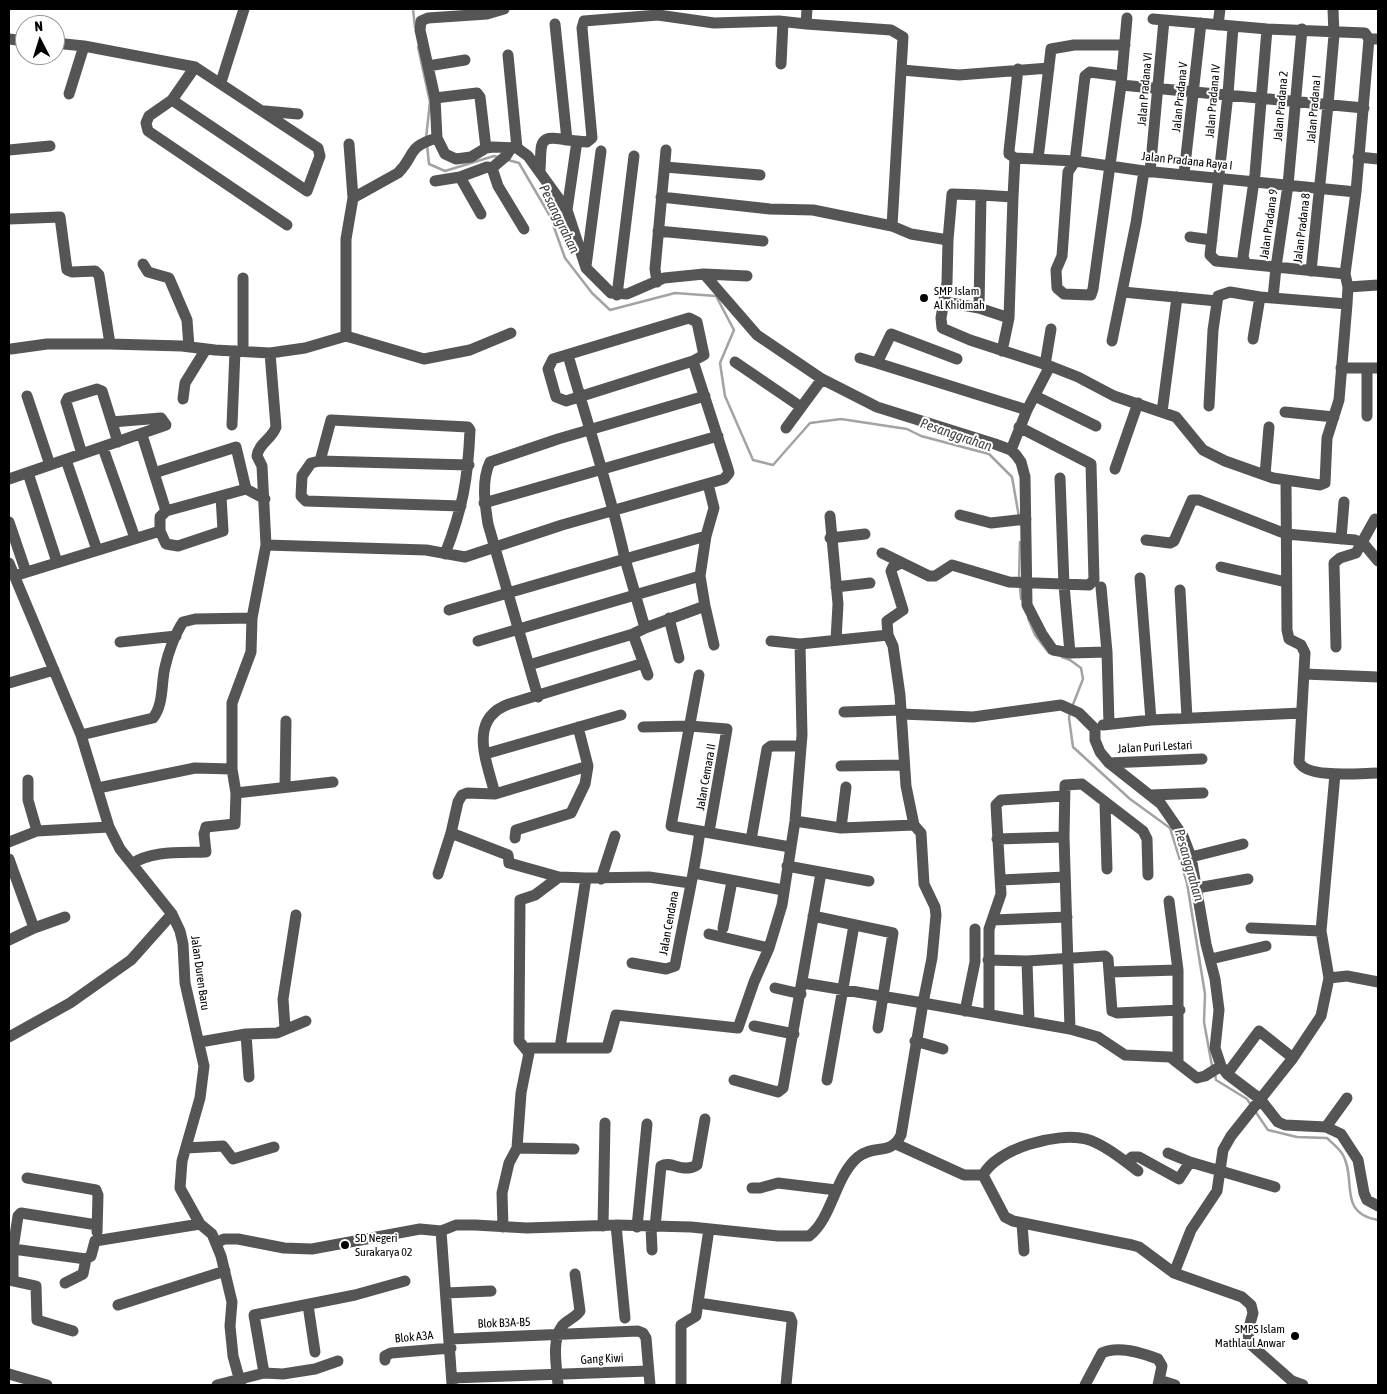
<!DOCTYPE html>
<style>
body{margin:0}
#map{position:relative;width:1387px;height:1394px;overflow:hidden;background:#fff;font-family:"Asap Condensed",sans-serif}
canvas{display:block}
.frame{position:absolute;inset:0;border:10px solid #000;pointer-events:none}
.north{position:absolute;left:15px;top:15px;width:50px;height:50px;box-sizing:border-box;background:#fff;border:1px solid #999;border-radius:50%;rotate:355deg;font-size:14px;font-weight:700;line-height:20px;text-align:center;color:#000}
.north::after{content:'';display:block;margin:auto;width:18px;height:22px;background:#000;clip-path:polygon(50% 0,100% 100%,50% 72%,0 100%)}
</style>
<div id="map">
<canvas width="1387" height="1394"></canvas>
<div class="frame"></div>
<div class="north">N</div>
</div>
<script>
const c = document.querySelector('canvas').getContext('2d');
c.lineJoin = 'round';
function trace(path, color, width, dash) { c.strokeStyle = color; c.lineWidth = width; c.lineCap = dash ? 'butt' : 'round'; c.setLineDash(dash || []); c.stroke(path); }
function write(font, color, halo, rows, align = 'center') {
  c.font = font + ' "Asap Condensed",sans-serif'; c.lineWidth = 4; c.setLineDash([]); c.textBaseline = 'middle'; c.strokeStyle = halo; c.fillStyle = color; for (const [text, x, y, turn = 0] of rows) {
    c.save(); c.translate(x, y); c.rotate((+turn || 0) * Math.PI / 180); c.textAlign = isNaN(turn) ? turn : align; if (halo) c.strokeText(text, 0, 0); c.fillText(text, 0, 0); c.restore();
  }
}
const stream = new Path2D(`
 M413,9L415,27
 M418,47L430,102L426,138
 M427,145L429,164L445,171L494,156L498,157
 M508,160L519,163L550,216L565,258L592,293L610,310L675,293L716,296L734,330L720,363L725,396L753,460L773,465L810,423L841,419L907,429L921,436L989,454L1012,477L1019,517
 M1019,579L1020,542
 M1020,587L1021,599
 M1028,618L1035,635L1049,653
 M1062,657L1070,660L1081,668L1083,679L1072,707
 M1070,713L1069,718L1073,747L1130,799L1170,828L1187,883L1205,994L1204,1022L1212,1066
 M1215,1074L1216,1080L1247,1099L1251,1105
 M1255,1111L1268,1130L1297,1137L1327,1138C1332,1143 1340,1149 1343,1155C1357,1180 1337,1213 1378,1220`);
const minor = new Path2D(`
 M807,9L806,24L891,30L903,37L892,226L911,234L948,240L947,283L941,318L942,328L970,340L1050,366L1078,377L1114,396L1176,417L1203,450L1225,461L1273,478L1320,485L1325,483L1327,438L1339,400L1347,304L1348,287L1345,274L1356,192L1369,39
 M1153,19L1267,29L1365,33L1369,39H1378
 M555,24L567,140L577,141
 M1218,25L1220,9
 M1233,27L1228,94L1210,255L1216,261L1246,264
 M1267,29L1255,174L1243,257L1246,264L1276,267L1288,185L1302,29
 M9,39L25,41
 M55,43L84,46L195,67L318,148L320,156L307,191L172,100
 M508,55L517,148
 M781,64L783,22
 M428,66L465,60
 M195,67L172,100L149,116L146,123L148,131L287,225
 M902,70L959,75L1049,68
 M1121,76L1090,72L1085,76L1075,161L1068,172L1062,256L1056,270L1057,288L1064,294L1091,295L1093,289L1121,85L1127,18
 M221,82L244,9
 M1121,85L1364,108
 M69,94L84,46
 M435,98L477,93L480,97L486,148
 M265,111L298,114
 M437,138L435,98L420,30L421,21L428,18L487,14L504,9
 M349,144L353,198
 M9,150L50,146
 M1358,157L1378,159
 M1015,158L1075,161L1144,171L1356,192
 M1015,158L1009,154V151L1018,69
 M1038,159L1051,49L1074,45H1125
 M665,167L760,175
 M492,168L498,186L524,229
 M540,170C542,144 536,134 567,140
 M1150,172L1164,20
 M1184,174L1201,23
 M460,177L481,214
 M435,181L460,177L487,167L492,168L506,156L511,148
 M661,197L770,209L813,210L892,226
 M567,210L577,141L587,142L592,138L582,28L584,21L658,15L714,23L779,21L806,24
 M9,219L60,217L67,270L72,272L95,271L99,275L110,344
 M658,231L763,241
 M1190,237L1212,240
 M948,240L952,194L981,195
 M143,264L148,272L169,278L187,320L189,347
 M586,266L601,151
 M1311,271L1328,105L1334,35L1333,9
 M704,274L747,276
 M657,282L655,269L666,150
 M1348,287L1378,285
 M1123,292L1217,301
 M617,295L634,156
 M1273,298L1276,267L1345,274
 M945,302L979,308L1009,318L1002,351
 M979,308L981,195L1013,197L1015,158
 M1009,318L1013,197
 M346,336L424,359L470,350L511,333
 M1253,339L1260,297L1347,304
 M1112,341L1136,223L1144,171
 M11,349L47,344H110L182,346L215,350L270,353L305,348L346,336V239L353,198L398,173C416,155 406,147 437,138L445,154L456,159L471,157L486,148L493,147L517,148L528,156L567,210L586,268L611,293L627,294L664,278L704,274L757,335L822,379L877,407L995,444L1011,450L1016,455L1021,462L1025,477L1027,605L1042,634L1053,650L1070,653L1107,652L1109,724
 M243,351V278
 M860,358L877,363
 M957,359L891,334L877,363L1027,410
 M735,362L801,407
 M1045,365L1051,329
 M1341,368H1378
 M1367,369V416
 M27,396L50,465
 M1035,396L1096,426
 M183,399L185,383L206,349
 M1209,406L1213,330L1218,296L1230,292L1260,297
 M1162,412L1177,297
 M1285,412L1334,417
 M232,425L235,351
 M786,428L822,379
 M142,435L154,473L236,447L246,489
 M103,448L135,538
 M1011,450L1027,410L1050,366
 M82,454L66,402L68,398L97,389L102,391L118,442
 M66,460L97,550
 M320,461L469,465
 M1115,469L1138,403
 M28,473L57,562
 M154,473L166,511
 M1265,475L1269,427
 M1060,478L1064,585L1070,653
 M9,479L166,425L161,418L112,422
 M1286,481L1287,630L1289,639L1301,645L1305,653L1299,762C1307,779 1361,773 1378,773
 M221,496L223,531L178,546L166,544L160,531V517L166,511L246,489L265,499
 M484,503L718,436
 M960,515L991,523L1026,519
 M830,516L838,604L836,640
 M9,522L26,572
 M830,538L865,534
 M1341,539L1344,502
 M1146,540L1170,543L1174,541L1192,500H1199L1286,534L1355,540L1364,544L1378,561
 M266,545L426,550L465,557L562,525L724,479L729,473L728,469L693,361L704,355L697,322L689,318L553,359L548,369L556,397L566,401L693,361
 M882,553L929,576H935L952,565L1009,582L1089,585L1094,580L1091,464L1019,427
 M445,554C463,508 468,478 470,430L468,427L331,420L320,461L311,463L302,476L301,496L306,501L461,506
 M9,563L81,735L109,827L120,849L172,914L180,931L183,944L185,983L204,1066L200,1098L182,1161L180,1188L200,1224L212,1234L221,1256L232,1302L230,1326L233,1356L241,1385
 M1221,567L1286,582
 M14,576L160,531
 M700,576L706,536
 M1140,578L1151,720
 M836,587L870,583
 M1101,587L1107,652
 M1180,590L1187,718
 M705,606L714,645
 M449,610L625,559C610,490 587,423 568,355
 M669,618L679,658
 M633,634L648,675
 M888,635L887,621L903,610L891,571L893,567L901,563
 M478,641L700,576L705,606L645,628
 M771,641L800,644L888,635L893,646L900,695L906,786L914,825L921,833L924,884L935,907L936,915L932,958L923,1003L803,983
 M120,642L176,636
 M1336,647L1334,563L1340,558L1356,553L1375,519
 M529,665L633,634L645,628L625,559L706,536L714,508L708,484
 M1304,674L1378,677
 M699,675L671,826L790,847
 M9,683L54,670
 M538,697L488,524C485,505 481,481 490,462L558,439L705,396
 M844,712L901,710
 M902,714L973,717L1061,705L1079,713L1095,729V740L1100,752L1109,763L1161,804L1183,836L1191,857L1206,944L1215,979L1219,1010L1215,1048L1221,1066L1227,1074L1260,1099L1278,1122L1285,1125L1326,1127L1341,1134L1358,1160L1364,1193L1367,1200L1378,1206
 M1103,725L1151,720L1301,713
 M578,727L588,766L495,794L467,793L462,795L458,802L451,833L508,855L509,863L559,877L586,878
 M643,727L690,726L727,729L709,832
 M81,735L153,718C164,704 161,683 165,667C168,653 175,634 183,622L195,619L252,618
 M485,754L621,715
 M1109,763L1202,759
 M841,766L904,765
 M232,769L236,793L333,782
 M28,780V800L37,831
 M285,787L286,721
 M98,788L195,768L232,769V703L251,652L252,618L266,545L262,466L257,456C258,444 272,439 276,427L270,353
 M495,794C487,762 467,719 509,704L644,663
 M1150,795L1203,793
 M1105,803L1107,869
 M795,821L841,828L914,825
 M841,828L846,787
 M515,838L516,830L571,813L585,784L588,766
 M997,839L1064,837
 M751,840L767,749L771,746H801
 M9,842L37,831L109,827
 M1191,857L1243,844
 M9,859L34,928L65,917
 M132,864C151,850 183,853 206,852L204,834L206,827L235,824L236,793
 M787,866L869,881
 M694,873L783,890
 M438,874L451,833
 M601,879L615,836
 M1001,880L1065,877
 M1197,888L1248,879
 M1169,901L1178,970
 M813,916L893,933L878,1028
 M993,920L1067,917
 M723,928L732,881
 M1321,931L1335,774
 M709,934L769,948
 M9,940L34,928
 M1211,959L1266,946
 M988,960L1027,961L1105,956L1108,959L1112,1011L1117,1013L1180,1010
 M1027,961L1029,1021
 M632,963L666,969L675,966C683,921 694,876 700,831
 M1110,972L1178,970V1062
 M1329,978L1347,976L1378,982
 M775,988L801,994
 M965,1011L975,962V929
 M989,1014V929L1001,894L996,805L1001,800L1063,796
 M754,1026L794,1034
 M285,1028L283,999L296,915
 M1070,1029L1064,837L1065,785L1082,784L1143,831L1147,839L1148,875
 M246,1034L249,1077
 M9,1037L70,1003L131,960L172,914
 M915,1041L943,1049
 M200,1042L246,1034L277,1033L306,1021
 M560,1048L586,878L649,877L690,883
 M528,1052L519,1041V1032L520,900L535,895L559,877
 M1227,1074L1259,1031L1293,1058
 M734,1080L778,1092L783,1088L821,873
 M827,1080L854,925
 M1326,1127L1347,1098
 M896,1144L964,1175H983
 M186,1148L223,1146L233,1159L274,1147
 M517,1148L574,1149
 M1168,1153L1190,1162L1275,1187
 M1126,1162L1132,1157H1139L1179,1179L1190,1162
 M983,1175L1005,1217L1013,1221L1132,1245L1139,1247L1174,1273L1242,1297L1251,1305L1253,1313L1248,1331L1249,1343L1292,1381L1303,1385
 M983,1175C998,1148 1057,1132 1086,1139C1104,1144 1123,1160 1138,1171
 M27,1178L96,1190L98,1195L97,1232
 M752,1188H760L778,1183L836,1190
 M1022,1223L1024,1251
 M616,1225L625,1318
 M603,1226L605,1123
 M503,1227L502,1193L509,1163L517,1148L521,1093L530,1048H607L616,1015L738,1028L754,982L769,948L782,905L795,821L802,735L800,644
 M637,1227L647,1124
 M651,1227L652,1250
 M655,1227L661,1166C672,1160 682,1174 697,1165L705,1119
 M441,1231L452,1384
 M216,1243L224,1239H238L284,1248L312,1249L420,1229L441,1231L456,1225H475L527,1228L616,1225L691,1227L778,1236H809C832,1219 835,1176 858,1157C874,1144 891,1156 901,1135L923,1003L1070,1029L1098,1037L1125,1055L1170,1057L1197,1078L1205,1076L1221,1066
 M13,1249L86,1259L91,1256L95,1241L200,1224
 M1174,1273L1191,1230L1217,1191L1223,1150L1231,1136L1293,1058L1321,1016L1329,978L1321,931L1251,928
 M65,1283L83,1274L86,1259
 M446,1293L491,1291
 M699,1303L790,1317L792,1322L786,1385
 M118,1305L225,1271
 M308,1305L315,1352
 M73,1331L37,1320L36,1286L13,1281V1249L18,1216L21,1213L97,1225
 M450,1339L638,1331L643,1333L646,1338L650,1385
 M385,1360V1356L391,1353L451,1348
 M264,1373L254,1315L355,1295L405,1281
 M9,1374L47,1385
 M452,1378L648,1371
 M1159,1380L1175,1385
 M217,1385L264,1373L283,1374L315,1369L338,1361
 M558,1385C557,1368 551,1341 562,1326C567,1320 575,1318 580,1311L575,1274
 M681,1385V1325L696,1316L709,1229
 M1085,1385L1102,1353C1118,1345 1142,1353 1158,1359L1162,1366L1158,1385`);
const markers = [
 [924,298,5,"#000"],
 [345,1245,5,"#000"],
 [1295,1336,5,"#000"]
];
const streetNames = [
 ["Jalan Pradana VI",1145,89,-85],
 ["Jalan Pradana V",1180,97,-84],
 ["Jalan Pradana IV",1213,101,-85],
 ["Jalan Pradana 2",1281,106,-85],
 ["Jalan Pradana I",1314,109,-85],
 ["Jalan Pradana Raya I",1187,161,6],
 ["Jalan Pradana 9",1269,224,-82],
 ["Jalan Pradana 8",1302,228,-83],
 ["Jalan Puri Lestari",1155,747,-3],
 ["Jalan Cemara II",706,777,-80],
 ["Jalan Cendana",669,923,-80],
 ["Jalan Duren Baru",200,973,82],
 ["Blok B3A-B5",504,1323,-2],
 ["Blok A3A",414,1337,-5],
 ["Gang Kiwi",602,1359,-3]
];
const poiNames = [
 ["SMP Islam",934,291],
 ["Al Khidmah",934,305],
 ["SD Negeri",355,1238],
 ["Surakarya 02",355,1252],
 ["SMPS Islam",1285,1329,"right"],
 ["Mathlaul Anwar",1285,1343,"right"]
];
const waterNames = [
 ["Pesanggrahan",559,219,64],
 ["Pesanggrahan",956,435,19],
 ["Pesanggrahan",1189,865,74]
];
trace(stream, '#a3a3a3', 2.5);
trace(minor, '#555', 11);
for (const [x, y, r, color] of markers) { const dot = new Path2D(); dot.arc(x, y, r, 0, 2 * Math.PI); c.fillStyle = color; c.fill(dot); trace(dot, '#fff', 2); }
write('12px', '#000', '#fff', streetNames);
write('12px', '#000', '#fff', poiNames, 'left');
write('italic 14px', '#444', '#fff', waterNames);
</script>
